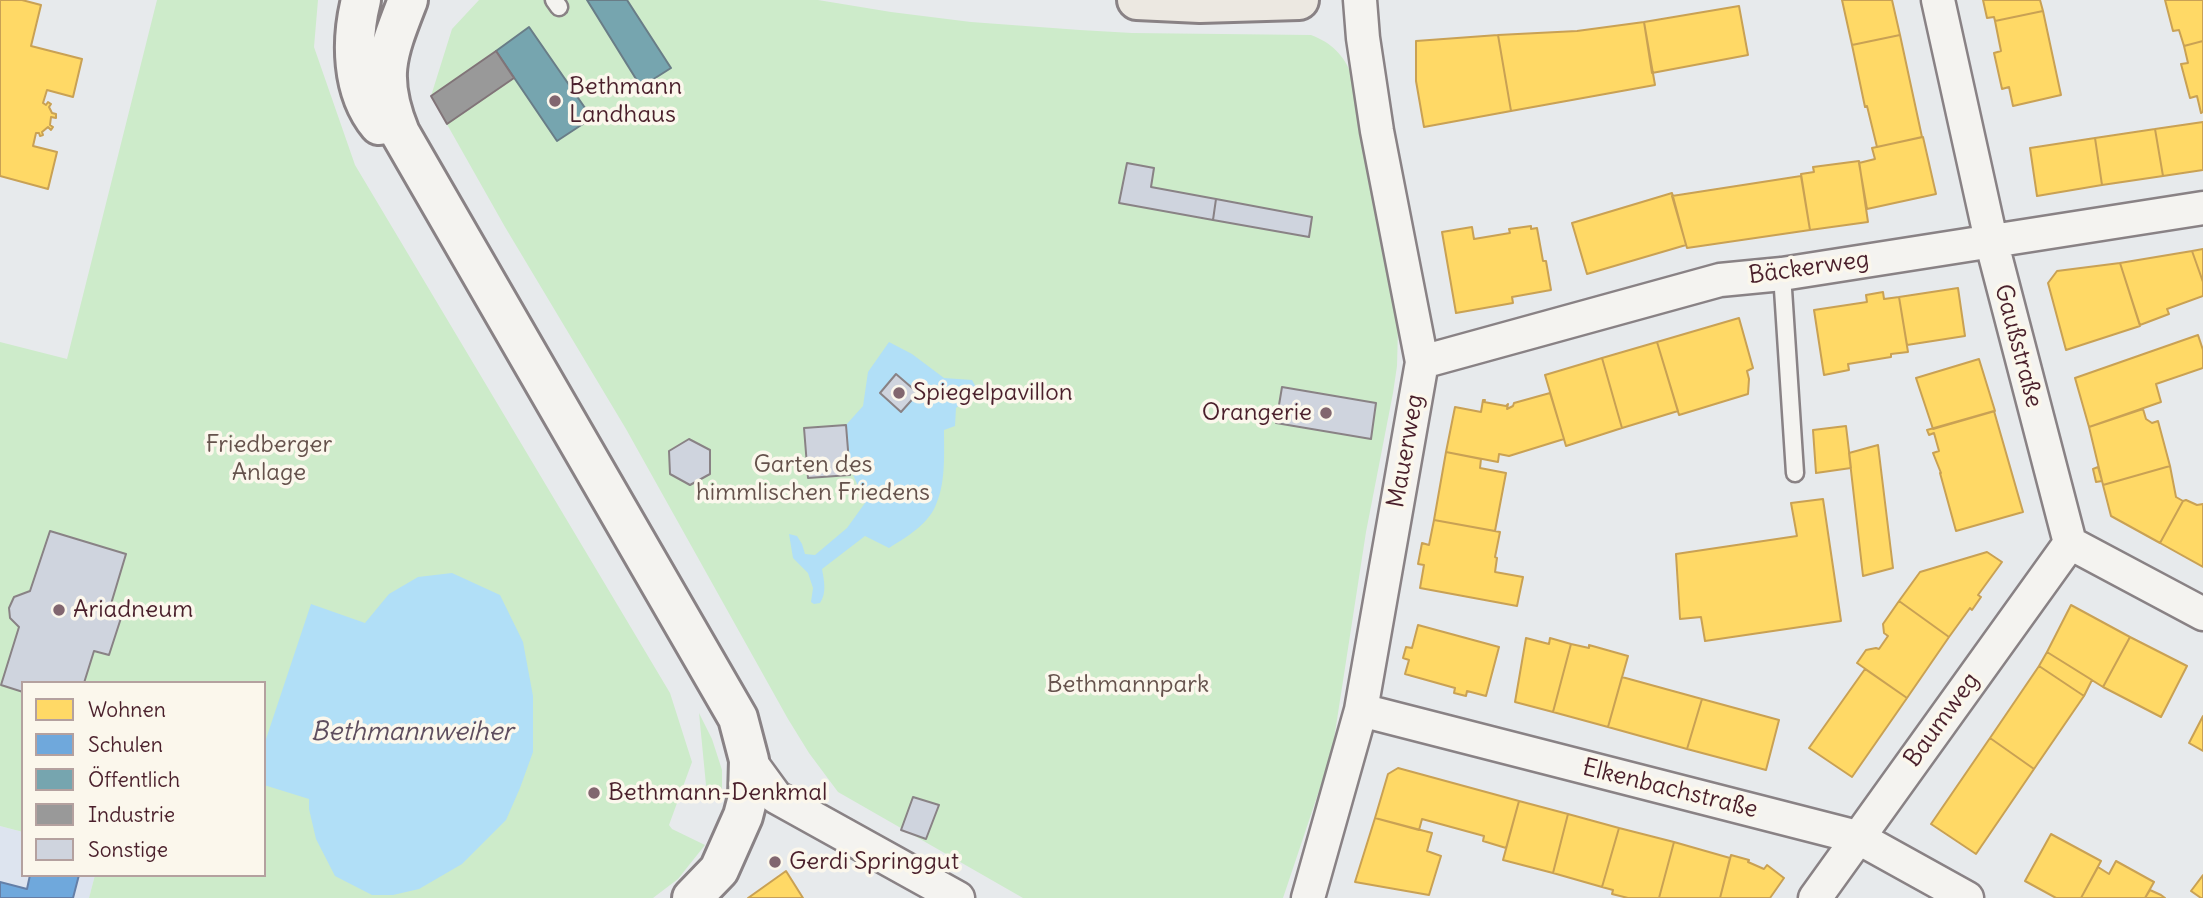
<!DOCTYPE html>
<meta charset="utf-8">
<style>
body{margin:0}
#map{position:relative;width:2203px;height:898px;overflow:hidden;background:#e7eaec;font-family:Delius,sans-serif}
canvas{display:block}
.legend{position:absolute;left:21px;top:681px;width:245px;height:196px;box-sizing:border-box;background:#fbf7ec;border:2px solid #b4a19f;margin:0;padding:9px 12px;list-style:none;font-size:21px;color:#4a1f2b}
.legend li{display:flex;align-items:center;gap:14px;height:35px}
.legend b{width:35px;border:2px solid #b4a19f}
</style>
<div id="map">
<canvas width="2203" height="898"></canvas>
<ul class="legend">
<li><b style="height:19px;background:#ffd966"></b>Wohnen</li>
<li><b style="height:19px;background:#6fa8dc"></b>Schulen</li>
<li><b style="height:19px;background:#76a5af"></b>Öffentlich</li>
<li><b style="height:19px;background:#999"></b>Industrie</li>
<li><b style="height:19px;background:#cfd4de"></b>Sonstige</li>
</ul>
</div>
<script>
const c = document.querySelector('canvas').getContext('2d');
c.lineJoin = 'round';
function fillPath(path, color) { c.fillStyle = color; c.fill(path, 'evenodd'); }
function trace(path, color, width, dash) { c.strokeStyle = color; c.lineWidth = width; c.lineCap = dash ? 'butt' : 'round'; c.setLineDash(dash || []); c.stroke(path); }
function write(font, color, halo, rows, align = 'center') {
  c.font = font + ' Delius,sans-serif'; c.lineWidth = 7; c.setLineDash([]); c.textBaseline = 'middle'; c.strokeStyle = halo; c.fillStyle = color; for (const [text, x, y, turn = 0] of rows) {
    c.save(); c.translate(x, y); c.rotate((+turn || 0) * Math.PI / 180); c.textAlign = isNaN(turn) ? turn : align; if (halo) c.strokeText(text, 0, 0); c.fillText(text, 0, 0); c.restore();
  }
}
const built = new Path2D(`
 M0,826L23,832V875H95L89,898H0Z`);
const green = new Path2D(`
 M157,0H318L314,47L355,165L670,693L692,762L669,825L672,829L705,845L678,879L653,898H89L95,875H264V683H23V832L0,826V342L67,359Z
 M479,0H818L891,12L971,22L1080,30L1132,33L1311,35C1332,43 1344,55 1352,76L1398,329L1397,366L1393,393L1366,532L1332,752L1283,898H1023L838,792L809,753L788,719L626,429L505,227L431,96L452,29Z
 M699,713L712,739L722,770V797L712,795L706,785Z`);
const water = new Path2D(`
 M889,342L912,354L944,378L972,380L977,389L956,408L955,426L944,430C944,455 946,484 935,507C927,525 905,538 889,548L865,536L822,569C824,580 827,593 820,603L814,604L811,602L813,588L808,573L793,558L789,534L797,536L802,544L805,554L815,555L847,528L865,503L849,465L846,425L863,406L868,372Z
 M452,573L500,595L523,642L533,696V752L520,788L506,820L462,864L419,889L393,895H372L335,876L316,839L309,809V799L264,785V745L311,604L365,623L389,594L418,577Z`);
const homes = new Path2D(`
 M0,0H22L41,5L31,46L82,59L73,97L47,90L43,103L46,105L48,102L51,104L49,107L52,113L56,114V118L51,117L50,125L53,127L51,130L48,127L42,132L43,135L40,136L39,133H36L33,146L57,152L48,189L0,176Z
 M1842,0H1892L1900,35L1852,45Z
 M1983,0H2040L2043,11L1995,21L1994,17L1987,18Z
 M2165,0H2203V41L2184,46L2179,30L2173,31Z
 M1739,6L1748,55L1652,73L1644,22Z
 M2043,11L2061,95L2013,106L2009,87L2002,89L1994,53L2001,51L1995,21Z
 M1644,22L1655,85L1511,111L1498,35L1577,31Z
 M1498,35L1511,111L1424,127L1416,81V41Z
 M1900,35L1922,137L1877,147L1867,106L1865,107L1852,45Z
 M2203,41V112L2201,113L2197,96L2190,98L2181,64L2188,63L2184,46Z
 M2203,122V170L2163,176L2155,129Z
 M2155,129L2163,176L2102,185L2095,138Z
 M1923,137L1936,194L1867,209L1859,163L1875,159L1872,148Z
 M2095,138L2102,185L2037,196L2030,148Z
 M1859,161L1868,222L1810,230L1801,174L1814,172L1813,167Z
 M1801,176L1810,230L1687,248L1672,196Z
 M1672,193L1686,245L1587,274L1572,223Z
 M1531,226V229L1537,228L1543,261H1546L1551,290L1512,297L1513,303L1456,313L1442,232L1472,227L1474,239L1510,233L1509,229Z
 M2203,249V282L2192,251Z
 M2192,251L2203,282V296L2167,309L2169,314L2140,325L2120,263Z
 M2120,263L2140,326L2066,350L2048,283L2057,271Z
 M1958,288L1965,336L1907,345L1899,297Z
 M1883,292L1884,299L1899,297L1908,352L1891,354V357L1848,364L1849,370L1824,375L1814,310L1867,302L1866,295Z
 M1739,318L1753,368L1747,371L1749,379L1748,394L1679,415L1657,342Z
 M2198,335L2203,350V368L2156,384L2161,402L2089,427L2075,378Z
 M1657,342L1678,411L1622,428L1602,358Z
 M1602,358L1622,428L1566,446L1545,375Z
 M1979,359L1995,411L1933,429L1916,378Z
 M1550,393L1564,439L1509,456L1499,454L1498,462L1446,452L1455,407L1481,412L1483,400H1485L1484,402L1506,406L1508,404L1507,409L1513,406L1514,403Z
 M2143,409L2146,419L2152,423L2158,421L2170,466L2103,485L2089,427Z
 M1994,411L2023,512L1956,531L1940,473H1941L1933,453L1939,451L1934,433L1929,435L1927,430Z
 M1846,426L1851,468L1816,473L1813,430Z
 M1878,445L1893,568L1863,576L1849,453Z
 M1446,452L1481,459L1480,468L1506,473L1495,531L1434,520Z
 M2170,466L2176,497L2183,501L2160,543L2111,516L2103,485Z
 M2098,467L2102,481L2096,482L2093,469Z
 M1823,499L1841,621L1705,641L1701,617L1680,619L1676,554L1797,536L1791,503Z
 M2186,500L2197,505L2203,504V567L2160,543L2183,501Z
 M1434,520L1500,532L1495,557L1497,558L1495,572L1523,577L1517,606L1420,588L1424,565L1418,564L1422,543L1429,545Z
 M1987,552L2002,562L1978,595L1981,597L1972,610L1970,608L1949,637L1899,601L1920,572Z
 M1899,601L1949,637L1907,698L1857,663L1866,650L1876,648L1879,649L1888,636L1884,633L1883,624Z
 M2071,605L2130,637L2103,687L2047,652Z
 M1418,625L1499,647L1486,696L1467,691L1466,696L1454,693L1455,688L1405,674L1409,660L1403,658L1406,647L1412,648Z
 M2130,637L2187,666L2161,717L2103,687Z
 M1526,638L1549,644L1550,638L1571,644L1553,712L1515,702Z
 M1571,644L1589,648V645L1628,656L1608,727L1553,712Z
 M2047,652L2092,680L2084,696L2039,666Z
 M2039,666L2084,696L2034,769L1990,738Z
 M1865,669L1907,698L1852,777L1809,748Z
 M1622,677L1702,699L1687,749L1608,727Z
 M1702,699L1779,720L1766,770L1687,749Z
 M2203,716V751L2189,743Z
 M1990,738L2034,769L1976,854L1931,824Z
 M1398,768L1519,801L1506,848L1483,841L1484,836L1422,819L1419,830L1375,818L1388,774Z
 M1519,801L1568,814L1553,873L1503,860Z
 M1568,814L1619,828L1602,887L1553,873Z
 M1375,818L1432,833L1427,851L1441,856L1429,895L1355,882Z
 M1619,828L1674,842L1659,898H1628L1612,894L1613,890L1602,887Z
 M2051,834L2101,861L2081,898H2056L2025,881Z
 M1674,842L1730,858L1720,898H1659Z
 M1731,855L1749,860L1748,862L1764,869L1767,865L1784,878L1770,898H1720Z
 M2116,861L2154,882L2145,898H2081L2098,867L2109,874Z
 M786,871L803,898H748Z
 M2203,875V898H2201L2191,891Z
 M2150,890L2161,895L2165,898H2145Z`);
const schools = new Path2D(`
 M30,875H79L73,898H0V882L27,889Z`);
const public = new Path2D(`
 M587,0H627L671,68L641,87Z
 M529,27L592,118L557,141L496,51Z`);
const industry = new Path2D(`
 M496,51L514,78L447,124L431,96Z`);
const building = new Path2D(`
 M1127,163L1154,168L1151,187L1216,199L1213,220L1119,203Z
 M1216,199L1312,217L1309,237L1213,220Z
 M896,374L918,393L901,412L880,393Z
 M1282,387L1376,403L1371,439L1276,423Z
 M846,425L850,475L808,478L804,428Z
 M689,439L710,450V474L690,485L670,474L669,451Z
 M50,531L126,554L108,614L121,618L109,655L94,651L84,683H23V692L1,685L19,627L10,618L9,608L14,597L30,591Z
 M913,797L939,805L926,839L901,830Z`);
const lane = new Path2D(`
 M554,0L559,7
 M1782,274L1795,473`);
const street = new Path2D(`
 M1938,0L1991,240L2070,543L2203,614
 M1422,362L1720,280L1782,274L2203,208
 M1361,710L1857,837L1967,898
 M749,760L776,797L958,898
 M1308,898L1361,710L1422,362L1377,131L1363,38L1360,0
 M1815,898L2070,543`);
const secondary = new Path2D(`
 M361,0C351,40 351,91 379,125
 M408,0C387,54 377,77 400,133L738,718L749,760L748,797L743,816L719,870L692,898`);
const primary = new Path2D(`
 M1137,0L1200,3L1299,0`);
const markers = [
 [555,101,7,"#81666f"],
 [899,393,7,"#81666f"],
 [1326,413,7,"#81666f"],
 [59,610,7,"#81666f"],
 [594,793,7,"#81666f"],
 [775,862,7,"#81666f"]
];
const poiNames = [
 ["Bethmann",569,87],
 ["Landhaus",569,115],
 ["Spiegelpavillon",913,393],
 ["Orangerie",1312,413,"right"],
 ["Ariadneum",73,610],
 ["Bethmann-Denkmal",608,793],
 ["Gerdi Springgut",789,862]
];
const streetNames = [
 ["Bäckerweg",1809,268,-8],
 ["Gaußstraße",2018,346,75],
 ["Mauerweg",1406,451,-80],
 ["Baumweg",1942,720,-54],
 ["Elkenbachstraße",1670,789,14]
];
const parkNames = [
 ["Friedberger",269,445],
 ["Anlage",269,473],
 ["Garten des",813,465],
 ["himmlischen Friedens",813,493],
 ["Bethmannpark",1128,685]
];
const waterNames = [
 ["Bethmannweiher",412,733]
];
fillPath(built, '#dde4ef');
fillPath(green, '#cdebca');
fillPath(water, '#b1dff7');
fillPath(homes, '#ffd966');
trace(homes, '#c9a154', 2);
fillPath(schools, '#6fa8dc');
trace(schools, '#647fa7', 2);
fillPath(public, '#76a5af');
trace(public, '#697d87', 2);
fillPath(industry, '#999');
trace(industry, '#817478', 2);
fillPath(building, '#cfd4de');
trace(building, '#898285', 2);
trace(lane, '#898285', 21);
trace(street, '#898285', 37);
trace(secondary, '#898285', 44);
trace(primary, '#898285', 44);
trace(lane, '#f4f3f0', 16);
trace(street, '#f4f3f0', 32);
trace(secondary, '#f4f3f0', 38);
trace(primary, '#ece8e1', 38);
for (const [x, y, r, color] of markers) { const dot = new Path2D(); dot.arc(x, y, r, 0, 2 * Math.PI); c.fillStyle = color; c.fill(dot); trace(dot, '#fbf7ec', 2.5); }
write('24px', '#4a1f2b', '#fbf7ec', poiNames, 'left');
write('24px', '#4a1f2b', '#fbf7ec', streetNames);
write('24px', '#65524c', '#fbf7ec', parkNames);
write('italic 26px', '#5e4e5f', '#fbf7ec', waterNames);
</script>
